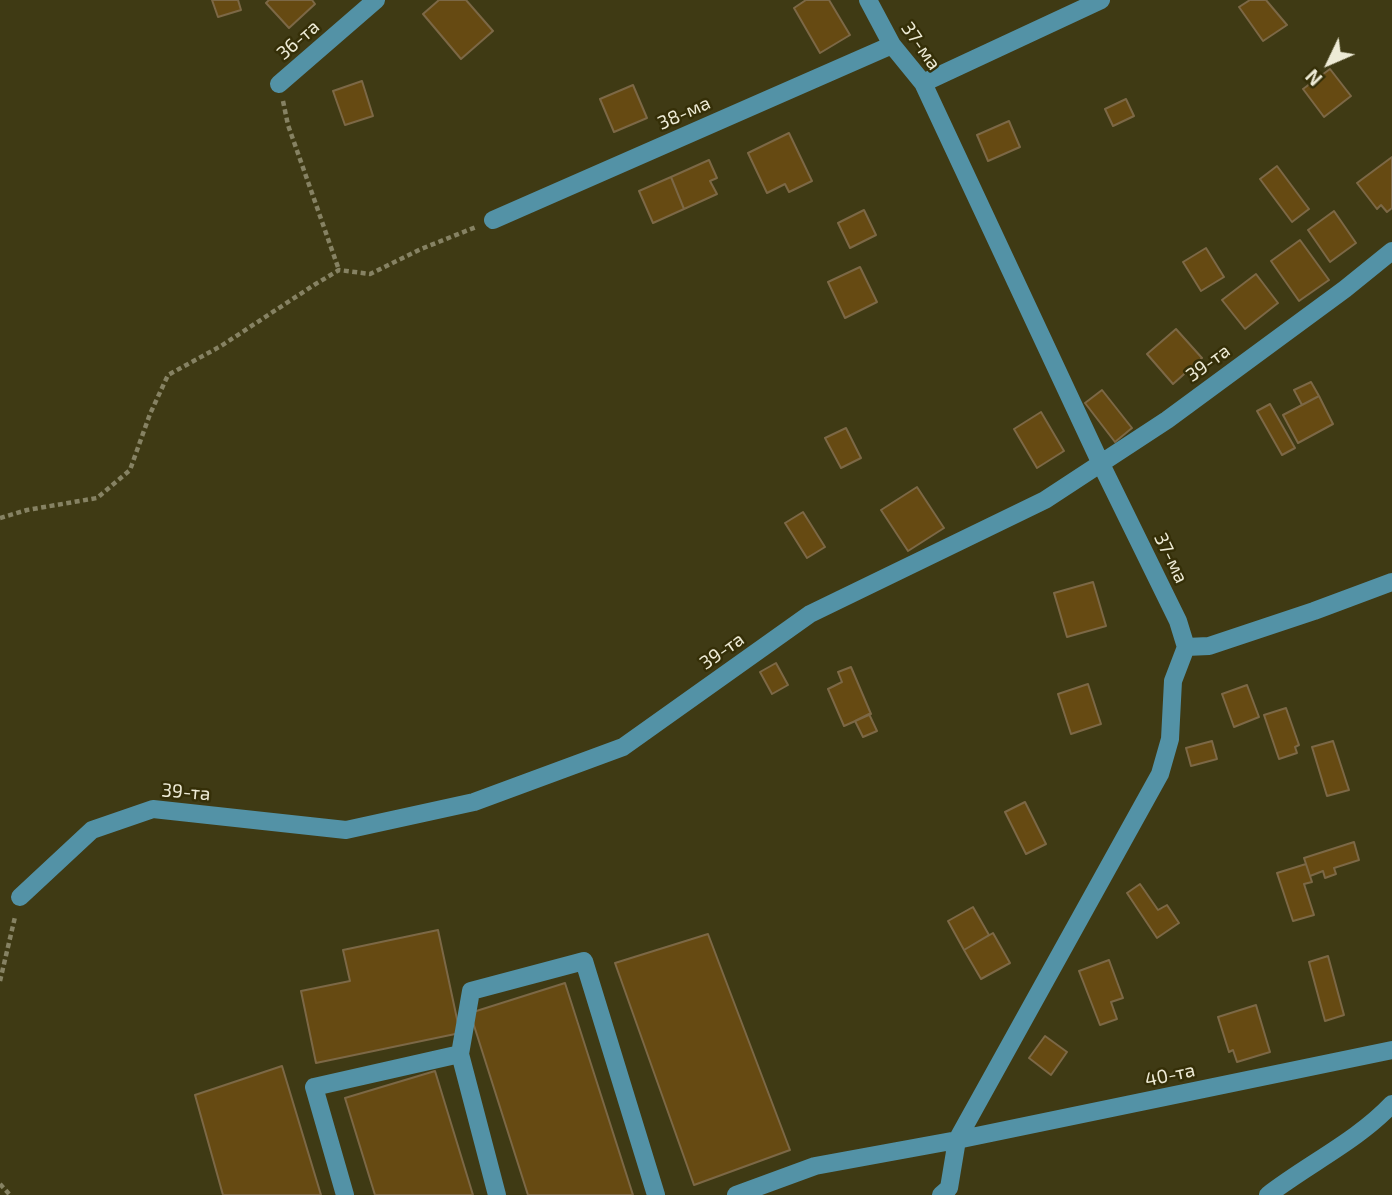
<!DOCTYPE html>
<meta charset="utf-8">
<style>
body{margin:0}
#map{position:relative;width:1392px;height:1195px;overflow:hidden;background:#3f3a14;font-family:"Exo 2",sans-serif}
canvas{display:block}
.north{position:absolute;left:1294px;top:28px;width:70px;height:70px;-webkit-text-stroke:5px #352f08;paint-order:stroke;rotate:226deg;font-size:19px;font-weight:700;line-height:28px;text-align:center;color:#eeebd6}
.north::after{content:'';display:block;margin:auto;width:24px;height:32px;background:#eeebd6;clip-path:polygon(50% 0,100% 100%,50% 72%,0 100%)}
</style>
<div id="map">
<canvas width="1392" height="1195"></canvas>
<div class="north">N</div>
</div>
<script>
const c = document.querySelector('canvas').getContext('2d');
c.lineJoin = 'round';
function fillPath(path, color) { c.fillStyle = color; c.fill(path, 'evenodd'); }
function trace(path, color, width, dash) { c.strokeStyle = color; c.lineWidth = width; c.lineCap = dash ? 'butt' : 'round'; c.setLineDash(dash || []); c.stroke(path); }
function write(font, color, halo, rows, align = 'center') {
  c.font = font + ' "Exo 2",sans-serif'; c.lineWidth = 5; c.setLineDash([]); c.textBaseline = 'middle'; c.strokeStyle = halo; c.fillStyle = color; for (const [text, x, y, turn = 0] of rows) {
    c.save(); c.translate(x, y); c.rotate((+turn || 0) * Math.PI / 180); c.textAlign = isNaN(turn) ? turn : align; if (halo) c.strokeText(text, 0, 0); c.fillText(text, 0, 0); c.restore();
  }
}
const building = new Path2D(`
 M212,0H238L241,10L218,17Z
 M269,0H312L315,4L289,28L266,3Z
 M439,0H466L493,31L461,59L423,14Z
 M806,0H829L850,35L820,53L794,8Z
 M1250,0H1266L1287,25L1263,41L1239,7Z
 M1330,69L1351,96L1324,117L1303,89Z
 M362,81L373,116L345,125L333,91Z
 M633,85L647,118L614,132L600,99Z
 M1126,99L1134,116L1113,126L1105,109Z
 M1009,121L1020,147L988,161L977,135Z
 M789,133L812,181L789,192L785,184L767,193L748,153Z
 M1392,157V208L1387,212L1381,205L1377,209L1357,183Z
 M709,160L717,178L710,181L717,194L684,209L671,177Z
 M1277,166L1309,209L1292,222L1260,179Z
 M671,177L684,209L653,223L639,191Z
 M864,210L876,235L850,248L838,223Z
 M1334,211L1356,243L1330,262L1308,230Z
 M1300,240L1329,280L1299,301L1271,261Z
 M1206,248L1224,277L1201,291L1183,262Z
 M860,267L877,302L845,318L828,282Z
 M1256,274L1278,303L1245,329L1222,300Z
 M1176,329L1202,358L1173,384L1147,354Z
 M1311,382L1319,396L1302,405L1294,390Z
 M1102,390L1132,428L1115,442L1085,403Z
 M1319,396L1333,424L1298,443L1283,415Z
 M1270,404L1295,448L1282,455L1257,411Z
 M1041,412L1064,451L1037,468L1014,429Z
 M846,428L861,458L841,468L825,438Z
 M917,487L944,528L908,551L881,510Z
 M803,512L825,547L807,558L785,523Z
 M1093,582L1106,626L1067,637L1054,593Z
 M776,663L788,685L772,694L760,672Z
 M851,667L871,714L844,726L828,689L842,682L838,672Z
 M1088,684L1101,724L1071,734L1058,694Z
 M1247,685L1259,717L1234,727L1222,694Z
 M1286,708L1299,745L1295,747L1297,753L1279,759L1264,715Z
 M869,714L877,731L863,737L855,721Z
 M1212,741L1217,759L1191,766L1186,748Z
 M1333,741L1349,790L1327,796L1312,747Z
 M1025,802L1046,844L1026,854L1005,812Z
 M1354,842L1359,860L1334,868L1336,874L1325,878L1323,871L1310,876L1304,858Z
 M1306,864L1312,882L1304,884L1314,915L1293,921L1277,873Z
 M1140,884L1158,910L1167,905L1179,923L1157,938L1127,893Z
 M973,907L989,935L964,950L948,921Z
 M438,930L460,1033L316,1063L301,991L350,981L343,950Z
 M993,933L1010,963L981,979L964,950Z
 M708,934L790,1150L694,1185L615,963Z
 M1328,956L1344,1015L1325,1021L1309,962Z
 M1109,960L1123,998L1111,1002L1117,1019L1100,1025L1079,971Z
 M565,983L633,1195H528L470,1013Z
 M1256,1005L1270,1052L1237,1062L1233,1050L1229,1052L1218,1017Z
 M1045,1036L1067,1052L1051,1075L1029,1058Z
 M282,1066L321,1195H223L195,1095Z
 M435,1071L473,1195H375L345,1098Z`);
const path = new Path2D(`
 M283,101L288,125L339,270
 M0,518L27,510L97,498L130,470L150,414L168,375L221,346L314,285L339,270L370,274L421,249L476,227
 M0,981L15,917
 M0,1184L10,1195`);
const minor = new Path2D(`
 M868,0L892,45L923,83L1101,464L1178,621L1186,647L1173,681L1170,739L1160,774L957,1140L949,1188L941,1195
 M923,83L1101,0
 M279,84L376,0
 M493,220L892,45
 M1186,647L1209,646L1314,611L1392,582
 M20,897L92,830L153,809L346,830L474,802L623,747L810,614L1045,500L1167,420L1345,289L1392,251
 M460,1054L497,1195
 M345,1195L314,1087L460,1054L471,991L584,961L656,1195
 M736,1195L815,1166L957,1140L1392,1050
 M1268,1195C1308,1164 1357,1141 1392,1104`);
const streetNames = [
 ["36-та",298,40,-41],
 ["37-ма",921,46,55],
 ["38-ма",684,113,-24],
 ["39-та",1208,363,-36],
 ["37-ма",1171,558,64],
 ["39-та",722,651,-35],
 ["39-та",186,792,5],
 ["40-та",1170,1075,-12]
];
fillPath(building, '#664a12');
trace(building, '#7c6846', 2);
trace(path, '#868263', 4.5, [5, 3.5]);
trace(minor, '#5392a6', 18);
write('19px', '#eeebd6', '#352f08', streetNames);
</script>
